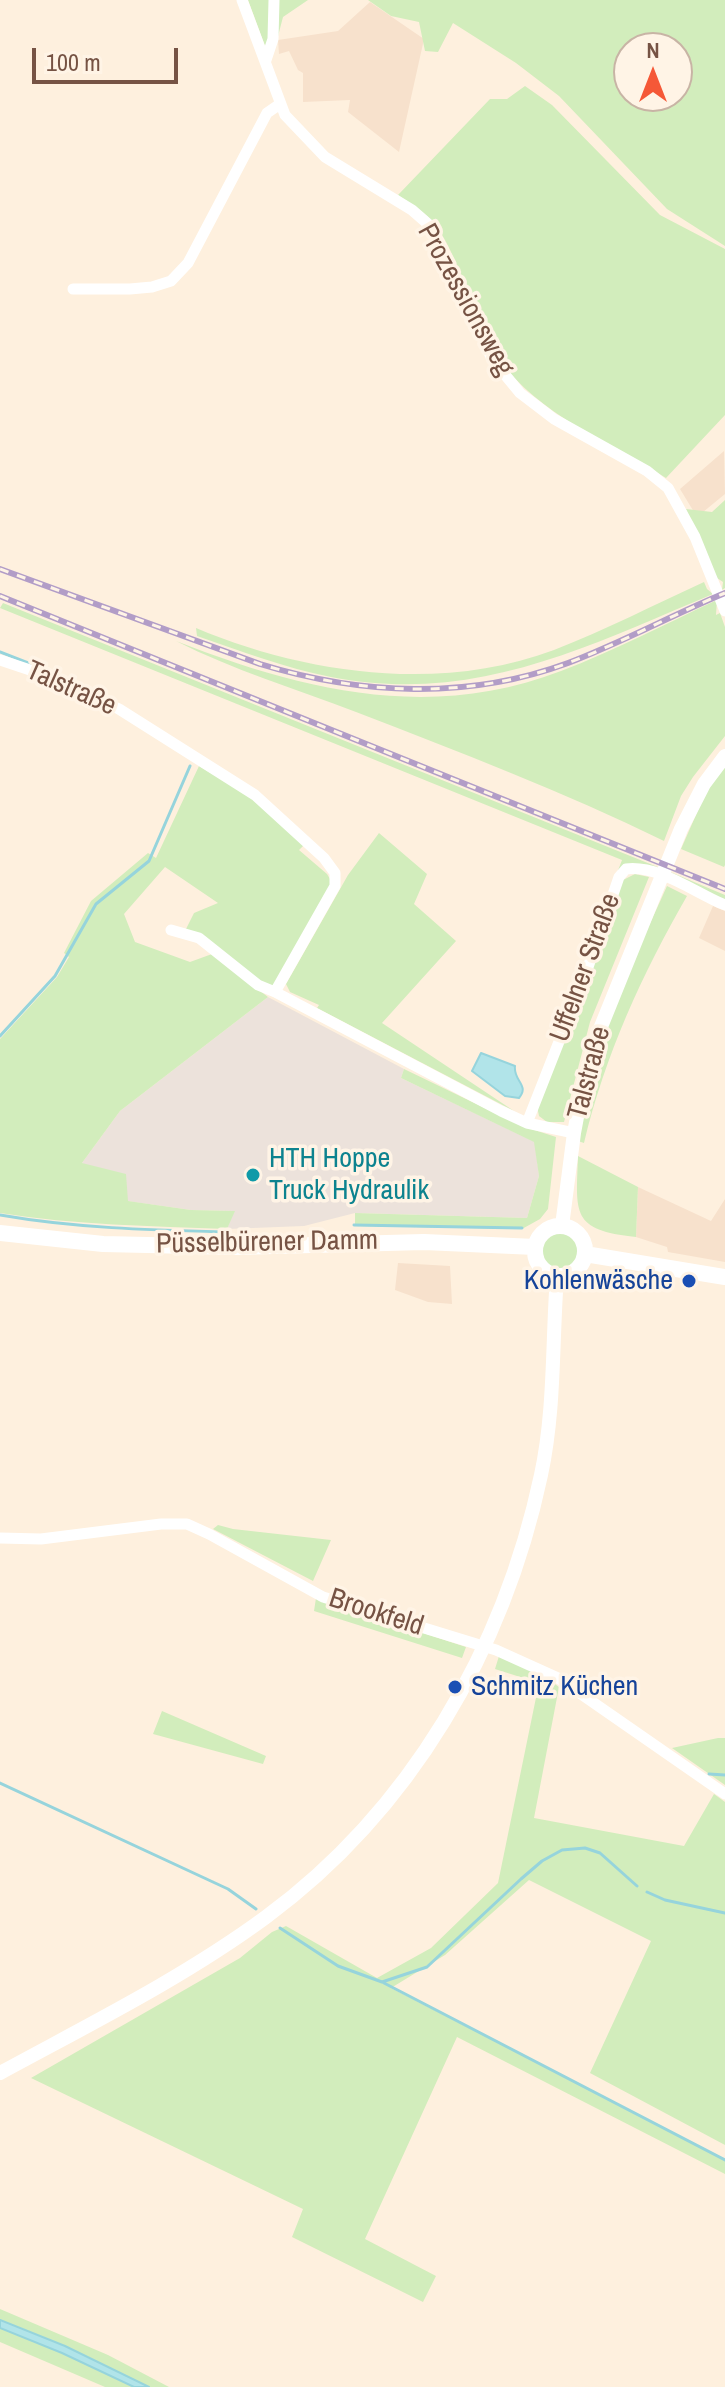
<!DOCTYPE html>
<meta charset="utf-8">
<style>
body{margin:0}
#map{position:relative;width:725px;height:2387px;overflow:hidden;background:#fef0de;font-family:"Archivo Narrow",sans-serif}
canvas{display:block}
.north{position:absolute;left:613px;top:32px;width:80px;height:80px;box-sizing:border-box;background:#fff4e6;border:2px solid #c8b4a5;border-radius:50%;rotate:0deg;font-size:22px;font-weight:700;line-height:32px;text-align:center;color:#765344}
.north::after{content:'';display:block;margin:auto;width:28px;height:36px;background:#f55837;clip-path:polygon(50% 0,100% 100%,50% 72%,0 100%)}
.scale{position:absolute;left:32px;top:48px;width:146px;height:36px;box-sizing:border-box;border:4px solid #765344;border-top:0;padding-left:10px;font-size:24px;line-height:28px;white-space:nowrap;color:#765344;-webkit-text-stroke:6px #fff4e6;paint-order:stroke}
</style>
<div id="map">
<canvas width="725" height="2387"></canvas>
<div class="north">N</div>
<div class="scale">100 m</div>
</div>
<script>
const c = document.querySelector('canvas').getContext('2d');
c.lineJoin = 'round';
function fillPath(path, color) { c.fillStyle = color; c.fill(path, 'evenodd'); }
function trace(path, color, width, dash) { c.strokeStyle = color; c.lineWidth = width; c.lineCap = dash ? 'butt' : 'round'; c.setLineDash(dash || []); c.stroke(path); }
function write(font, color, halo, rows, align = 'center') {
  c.font = font + ' "Archivo Narrow",sans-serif'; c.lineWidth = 7; c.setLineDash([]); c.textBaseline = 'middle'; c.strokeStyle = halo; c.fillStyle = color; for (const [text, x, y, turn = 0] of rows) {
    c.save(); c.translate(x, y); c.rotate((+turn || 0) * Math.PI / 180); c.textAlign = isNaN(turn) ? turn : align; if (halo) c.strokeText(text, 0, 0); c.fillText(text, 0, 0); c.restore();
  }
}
const residential = new Path2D(`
 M370,2L424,39L399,152L348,112L350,100L303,102V73L298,70L289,51L279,54L278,40L338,31Z
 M724,451L725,494L697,517L680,489Z
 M713,906L725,911V951L699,938Z
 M638,1187L711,1221L725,1199V1262L668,1252L667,1247L636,1237Z
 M398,1263L450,1266L452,1304L428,1302L395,1290Z`);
const industrial = new Path2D(`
 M268,997L404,1069L401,1078L535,1142L539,1176L527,1218L355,1213L304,1226L227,1229L234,1211L191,1210L127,1201L82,1163L120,1111Z`);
const green = new Path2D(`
 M248,0H308L283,17L277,40L265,46Z
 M368,0H725V246L667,209L559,96L516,63L453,23L438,52L425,51L419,22L391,16ZM629,48H677V96H629Z
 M525,86L552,105L660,215L725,249V415L666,478C608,442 539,415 498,358C470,320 461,254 432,221C423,211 409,203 398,195L490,99H507Z
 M725,500V588L722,590L723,582L717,578L686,509L712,512Z
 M704,582L707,589L713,594C586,647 474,705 331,677C285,668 241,651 197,636L196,628C305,674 440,693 554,650C605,630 654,605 704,582Z
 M717,600L716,615L720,613L725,627V736L693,777L681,796L664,841C564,792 460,752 356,712C296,689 233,670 176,641C301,690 429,722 561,671C614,651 665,624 717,600Z
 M3,603L675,874L725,895V902L642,867L617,873L622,860L0,608Z
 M725,765V865L724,867L681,849L706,792Z
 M199,766L251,797L304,845L299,850L327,874L333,884L273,986L261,982L185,931L194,913L218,903L165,867L124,914L135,942L190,962L212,954L268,997L120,1111L82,1163L126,1174L128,1201L191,1210L235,1211L227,1229C151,1226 75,1225 0,1213V1039L57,977L69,957L64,953L91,901L148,853L156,858Z
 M379,833L427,874L414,904L456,941L382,1023L514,1111L317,1008L319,1005L290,992L286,984L348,875Z
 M635,874L649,877L590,1022L564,1122H547L539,1116L537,1106L621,881Z
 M667,886L687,896C642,974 605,1055 584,1143L578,1141C589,1051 630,968 667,886Z
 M404,1069L522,1126L556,1137L548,1209L540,1219L522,1229L355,1226V1213L527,1218L539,1176L534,1142L401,1078Z
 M578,1156L638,1187L636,1237C571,1230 576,1214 578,1156Z
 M542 1251a18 18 0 1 1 36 0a18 18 0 1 1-36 0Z
 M218,1525L233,1529L331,1540L313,1581L213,1529Z
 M316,1598L466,1647L462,1658L314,1611Z
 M499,1656L541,1674L559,1687L534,1818L684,1846L714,1794L725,1802V2145L590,2073L651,1941L529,1880L445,1955L391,1988L725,2159V2174L457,2037L365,2239L436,2276L423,2302L292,2237L303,2209L31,2078L240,1958L272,1932L286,1926L377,1978L431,1948L498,1883L539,1683L495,1669Z
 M162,1711L266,1756L263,1764L153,1734Z
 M718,1738H725V1785L672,1748Z
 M0,2309L108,2355L169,2387H149L65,2346L0,2320Z
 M0,2328L62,2353L134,2387H105L0,2342Z`);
const water = new Path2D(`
 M481,1053L515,1066C513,1081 530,1085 519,1098L505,1096L472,1071Z
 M0,2320L65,2346L149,2387H134L62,2353L0,2328Z`);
const stream = new Path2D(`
 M0,652L41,668
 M56,674L107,697
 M0,1036L55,976L96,904L149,861L190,766
 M0,1215C74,1228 149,1230 224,1232
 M354,1225L522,1228
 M709,1774L725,1775
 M0,1783L228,1889L256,1909
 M647,1892L665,1900L725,1913
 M280,1928L338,1966L382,1982L427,1967L521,1879L542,1861L562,1850L585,1848L600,1853L637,1886
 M384,1983L725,2160`);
const minor = new Path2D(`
 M242,0L285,115L325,157L412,210L428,224L439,242L492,359L520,393L554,419L647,471L668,488L695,537L725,611
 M266,60L273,39L274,0
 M73,289H130L152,287L171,281L188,263L267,113L280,104
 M0,660L51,677L119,709L255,795L324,858L335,873V886L275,992L501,1111L527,1123L574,1133
 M171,930L199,938L258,985L275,992
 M527,1123L586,973L619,877L626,869C660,865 695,893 725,905
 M0,1538L41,1539L161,1524H187L209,1534L323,1597L496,1650L558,1678L725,1794`);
const tertiary = new Path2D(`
 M562,1226L574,1133L583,1085L598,1034L681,829L704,784L725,756
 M0,2073C90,2024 183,1978 266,1917C411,1810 504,1649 541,1475C555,1410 552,1343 557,1276`);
const secondary = new Path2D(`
 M535 1251a25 25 0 1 1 50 0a25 25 0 1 1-50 0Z
 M0,1233L103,1244L236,1247L424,1242L535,1247
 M585,1254L725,1277`);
const rail = new Path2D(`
 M0,569L260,664C361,695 468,700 568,663C621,643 672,615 725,593
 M0,596L725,889`);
const markers = [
 [253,1175,8,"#0f9aa8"],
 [689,1281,8,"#1a4fb4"],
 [455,1687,8,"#1a4fb4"]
];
const streetNames = [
 ["Prozessionsweg",465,300,61],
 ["Talstraße",71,689,24],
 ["Uffelner Straße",586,968,-70],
 ["Talstraße",590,1073,-75],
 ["Püsselbürener Damm",267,1243,-1],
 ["Brookfeld",376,1613,18]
];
const cultureNames = [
 ["HTH Hoppe",269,1159],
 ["Truck Hydraulik",269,1191]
];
const transitNames = [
 ["Kohlenwäsche",673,1281],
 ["Schmitz Küchen",471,1687,"left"]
];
fillPath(residential, '#f7e1cc');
fillPath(industrial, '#ece2db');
fillPath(green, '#d2edbc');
fillPath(water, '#b1e4e9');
trace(water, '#96d4dc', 2);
trace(stream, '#96d4dc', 3);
trace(minor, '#fff', 11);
trace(tertiary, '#fff', 14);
trace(secondary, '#fff', 16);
trace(rail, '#b29dc7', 6);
trace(rail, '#fff4e6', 3, [9]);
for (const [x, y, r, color] of markers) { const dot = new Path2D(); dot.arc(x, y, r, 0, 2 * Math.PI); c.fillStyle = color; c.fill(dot); trace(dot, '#fff4e6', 3); }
write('28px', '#765344', '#fff4e6', streetNames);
write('28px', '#0d838f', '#fff4e6', cultureNames, 'left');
write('28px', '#164399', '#fff4e6', transitNames, 'right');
</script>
